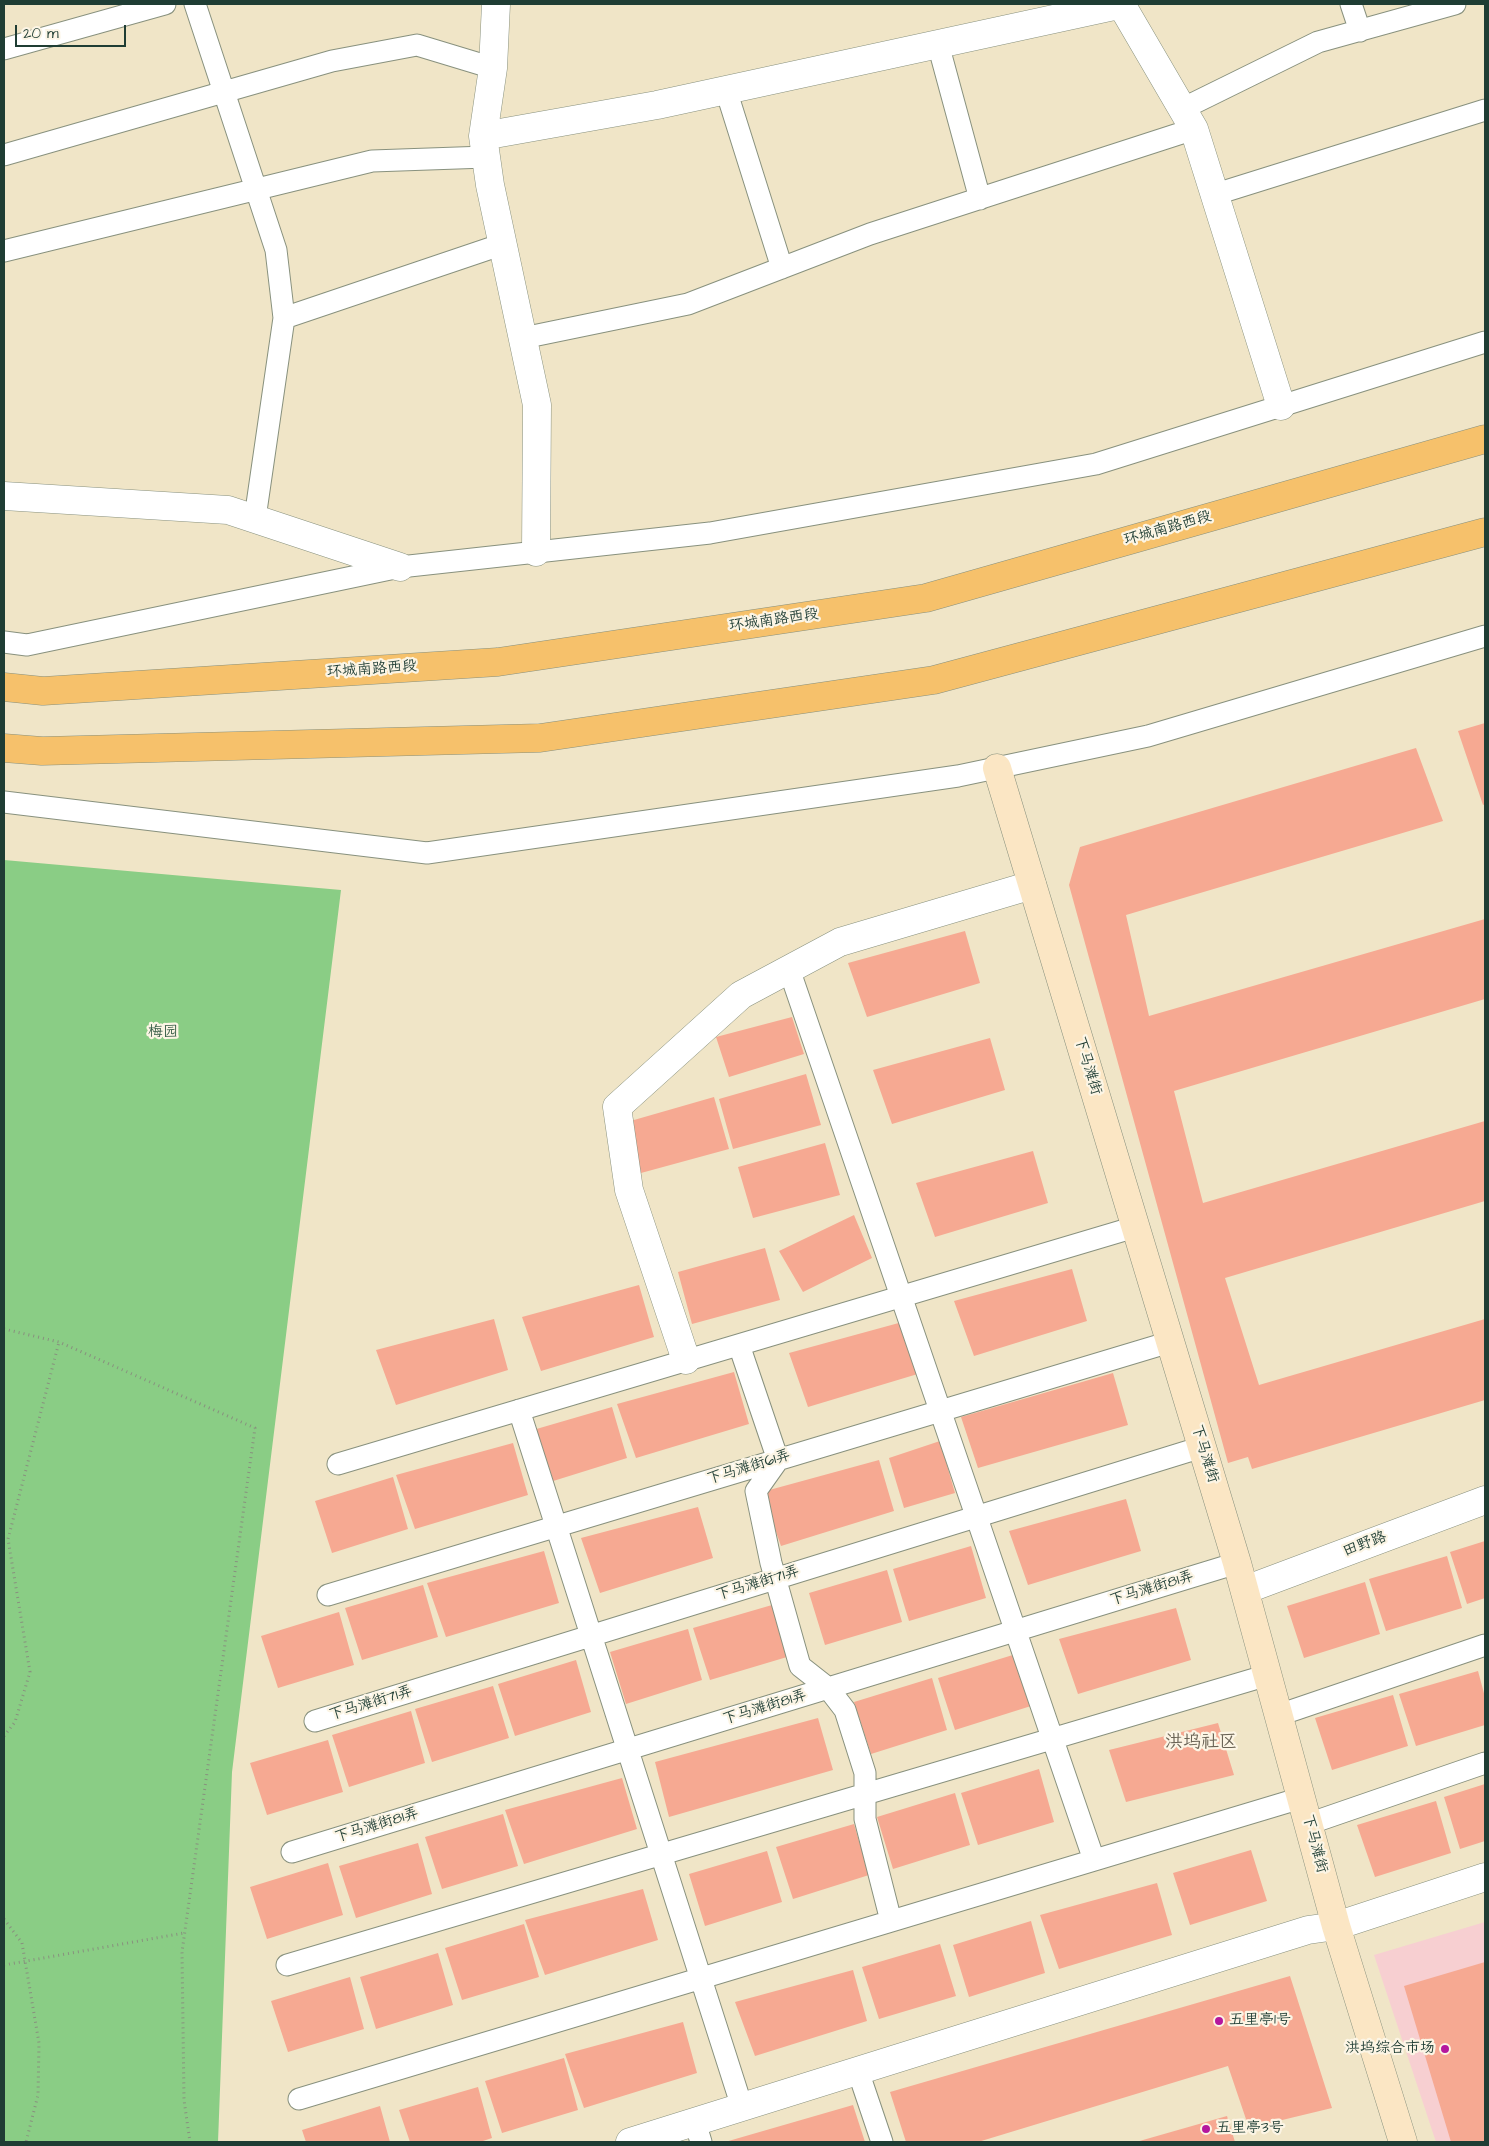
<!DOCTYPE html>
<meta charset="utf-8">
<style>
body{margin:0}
#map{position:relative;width:1489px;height:2146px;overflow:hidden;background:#f0e5c7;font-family:"Architects Daughter",sans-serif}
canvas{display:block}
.frame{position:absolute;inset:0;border:5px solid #1f3d34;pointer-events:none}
.scale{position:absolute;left:15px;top:25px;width:111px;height:22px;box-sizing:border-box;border:2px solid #1f3d34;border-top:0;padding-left:6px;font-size:15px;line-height:18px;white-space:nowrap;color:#1f3d34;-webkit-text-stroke:4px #fcf5e5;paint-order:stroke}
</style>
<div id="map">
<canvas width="1489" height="2146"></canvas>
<div class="frame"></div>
<div class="scale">20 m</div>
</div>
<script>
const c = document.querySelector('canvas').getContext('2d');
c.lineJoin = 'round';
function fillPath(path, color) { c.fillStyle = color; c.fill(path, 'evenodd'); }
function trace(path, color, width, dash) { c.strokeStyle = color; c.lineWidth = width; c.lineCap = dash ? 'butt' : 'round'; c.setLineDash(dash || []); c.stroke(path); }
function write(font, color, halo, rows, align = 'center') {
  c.font = font + ' "Architects Daughter","LXGW WenKai TC",sans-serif'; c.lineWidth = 4.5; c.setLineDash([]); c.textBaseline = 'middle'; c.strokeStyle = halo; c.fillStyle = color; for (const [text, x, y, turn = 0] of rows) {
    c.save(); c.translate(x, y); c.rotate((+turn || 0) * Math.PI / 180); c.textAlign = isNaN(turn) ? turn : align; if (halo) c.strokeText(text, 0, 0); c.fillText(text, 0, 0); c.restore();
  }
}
const built = new Path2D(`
 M1485,1922V2142H1436L1374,1955Z`);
const green = new Path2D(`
 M4,860L341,890L232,1772L218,2142H4Z`);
const building = new Path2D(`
 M1485,723V804L1483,805L1458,731Z
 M1416,748L1443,821L1126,915L1149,1016L1485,919V999L1174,1091L1203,1203L1485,1121V1201L1225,1278L1259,1385L1485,1319V1400L1252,1469L1248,1457L1228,1463L1069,885L1080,847Z
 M965,931L980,983L867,1017L848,963Z
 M792,1017L804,1054L729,1077L716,1037Z
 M990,1038L1005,1090L892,1124L873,1070Z
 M806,1074L821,1125L733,1149L719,1099Z
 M714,1097L729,1149L641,1173L627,1122Z
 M825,1143L840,1195L753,1218L738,1167Z
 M1033,1151L1048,1203L935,1237L916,1183Z
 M854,1215L872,1258L803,1292L779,1251Z
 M765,1248L780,1300L692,1324L678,1272Z
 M1072,1269L1087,1321L974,1356L954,1301Z
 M639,1285L654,1337L541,1371L522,1317Z
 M494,1319L508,1370L396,1405L376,1350Z
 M906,1321L921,1373L808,1407L789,1353Z
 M734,1372L749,1424L636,1458L617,1404Z
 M1113,1373L1128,1425L978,1468L961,1417Z
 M612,1407L627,1458L550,1482L533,1430Z
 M940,1441L955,1493L904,1508L889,1458Z
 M513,1443L528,1495L415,1529L396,1475Z
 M879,1460L894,1511L781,1546L762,1492Z
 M393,1477L408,1529L332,1553L315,1501Z
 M1126,1499L1141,1551L1028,1585L1009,1531Z
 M698,1507L713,1558L600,1593L581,1538Z
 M1485,1541V1598L1467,1604L1450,1552Z
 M971,1546L986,1598L909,1621L893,1569Z
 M544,1551L559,1603L446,1637L427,1583Z
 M1447,1556L1462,1608L1386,1631L1369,1579Z
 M887,1570L902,1622L825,1645L809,1593Z
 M1365,1582L1380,1634L1304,1658L1287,1606Z
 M423,1585L438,1637L362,1660L345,1608Z
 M772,1605L787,1657L710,1680L693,1628Z
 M1176,1608L1191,1660L1078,1694L1059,1639Z
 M339,1612L354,1665L278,1688L261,1636Z
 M688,1629L702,1680L626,1704L610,1652Z
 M1016,1654L1031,1706L955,1730L938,1678Z
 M576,1660L591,1712L515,1736L498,1684Z
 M1478,1671L1485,1697V1725L1416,1746L1399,1694Z
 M932,1678L947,1730L871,1754L854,1702Z
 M493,1686L509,1738L432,1762L415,1709Z
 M1393,1695L1408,1746L1332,1770L1315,1718Z
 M411,1711L425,1763L349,1787L332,1735Z
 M818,1718L833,1770L669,1817L655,1762Z
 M1218,1723L1234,1775L1126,1802L1109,1750Z
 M328,1740L343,1792L267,1815L250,1763Z
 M1039,1769L1054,1822L978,1845L961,1793Z
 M622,1778L637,1829L524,1864L505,1810Z
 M1485,1784V1841L1460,1849L1444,1797Z
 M955,1793L970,1845L893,1869L877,1817Z
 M1436,1801L1451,1853L1375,1877L1357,1825Z
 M503,1814L518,1866L442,1889L425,1837Z
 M854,1824L869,1875L793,1899L776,1847Z
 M418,1843L432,1894L356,1918L339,1866Z
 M1251,1850L1267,1901L1190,1925L1173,1873Z
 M767,1851L782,1902L705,1926L689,1874Z
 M328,1863L343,1915L267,1939L250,1887Z
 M1157,1883L1172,1935L1059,1969L1040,1915Z
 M643,1889L658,1940L545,1975L525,1920Z
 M1031,1921L1045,1973L969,1997L953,1945Z
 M524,1924L539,1977L462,2000L445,1948Z
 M940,1944L956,1996L879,2019L862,1967Z
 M438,1953L453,2005L376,2029L360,1977Z
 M1485,1962V2142H1451L1404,1986Z
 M853,1970L867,2021L755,2056L735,2002Z
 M1290,1976L1332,2108L1249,2128L1228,2066L978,2142H906L890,2092Z
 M350,1977L364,2029L288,2052L271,2001Z
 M683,2022L697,2073L584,2108L565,2054Z
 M564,2058L578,2110L502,2133L485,2081Z
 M478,2087L492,2138L480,2142H410L399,2110Z
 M853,2105L865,2142H725Z
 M380,2106L390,2142H306L302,2130Z
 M1227,2116L1235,2142H1136Z`);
const path = new Path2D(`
 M4,1329L59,1342L255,1428L182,1952L184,2100L190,2142
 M4,1736L15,1722L30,1672L8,1539L59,1342
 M4,1919L22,1943L39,2043L38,2095L26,2142
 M4,1965L184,1933`);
const lane = new Path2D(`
 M195,4L276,250L284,318L255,518
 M1351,4L1360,31
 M938,44L980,199
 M4,49L165,4
 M726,90L782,268
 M1182,109L1318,42L1455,4
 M4,155L332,61L417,45L493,68
 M1213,195L1485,110
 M4,251L372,161L486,157
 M284,318L503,244
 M523,338L688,304L870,234L1194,129
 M4,642L27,645L400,567L710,533L1096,464L1485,342
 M4,802L427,853L958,776L1148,736L1485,636
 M789,969L1094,1860
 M739,1345L778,1460L756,1491L771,1563L800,1666L828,1688L845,1710L865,1773V1819L891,1921
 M519,1410L742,2107
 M338,1464L1135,1227
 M328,1595L1170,1342
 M1279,1715L1485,1645
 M315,1721L1202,1447
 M1308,1824L1485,1763
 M292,1852L1237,1563
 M287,1965L1268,1675
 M858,2071L882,2142
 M299,2099L1301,1798
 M695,2122L701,2142`);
const street = new Path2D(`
 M496,4L493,68L483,136L490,185L537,405L536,552
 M1121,4L1194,129L1281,406
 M483,136L657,105L1123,4
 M4,496L228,510L400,567
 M686,1360L629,1190L617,1107L741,995L840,942L1032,885
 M1245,1590L1485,1500
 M630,2142L1308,1930L1336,1926L1485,1877`);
const secondary = new Path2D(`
 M997,768L1237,1563L1336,1926L1403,2142`);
const primary = new Path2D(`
 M4,687L43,691L498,662L926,598L1485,439
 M4,748L42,751L540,738L934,680L1485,532`);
const markers = [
 [1219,2021,5,"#b5179e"],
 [1445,2049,5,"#b5179e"],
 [1206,2129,5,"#b5179e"]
];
const streetNames = [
 ["环城南路西段",1168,529,-16],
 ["环城南路西段",774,621,-8],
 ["环城南路西段",372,670,-4],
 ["下马滩街",1087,1066,73],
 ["下马滩街",1204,1454,73],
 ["下马滩街61弄",749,1468,-17],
 ["田野路",1365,1545,-21],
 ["下马滩街71弄",758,1584,-17],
 ["下马滩街81弄",1152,1589,-17],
 ["下马滩街71弄",371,1704,-17],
 ["下马滩街81弄",765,1708,-17],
 ["下马滩街81弄",377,1826,-17],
 ["下马滩街",1314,1844,75]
];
const parkNames = [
 ["梅园",163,1033]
];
const poiNames = [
 ["五里亭1号",1229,2021],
 ["洪坞综合市场",1435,2049,"right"],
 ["五里亭3号",1216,2129]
];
const quarterNames = [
 ["洪坞社区",1201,1743]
];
fillPath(built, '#f7cfd1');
fillPath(green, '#8acd85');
fillPath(building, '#f6a992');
trace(lane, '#88917e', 23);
trace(street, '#88917e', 29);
trace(secondary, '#88917e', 29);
trace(primary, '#88917e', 29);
trace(path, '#88917e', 3, [1, 4]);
trace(lane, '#fff', 21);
trace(street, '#fff', 28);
trace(secondary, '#fbe6c4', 28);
trace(primary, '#f6c16b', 28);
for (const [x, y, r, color] of markers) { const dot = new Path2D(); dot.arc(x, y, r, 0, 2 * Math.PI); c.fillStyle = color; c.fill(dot); trace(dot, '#fcf5e5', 2); }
write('15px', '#1f3d34', '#fcf5e5', streetNames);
write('15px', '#345a44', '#fcf5e5', parkNames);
write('15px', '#1f3d34', '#fcf5e5', poiNames, 'left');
write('18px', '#6a6355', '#fcf5e5', quarterNames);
</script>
